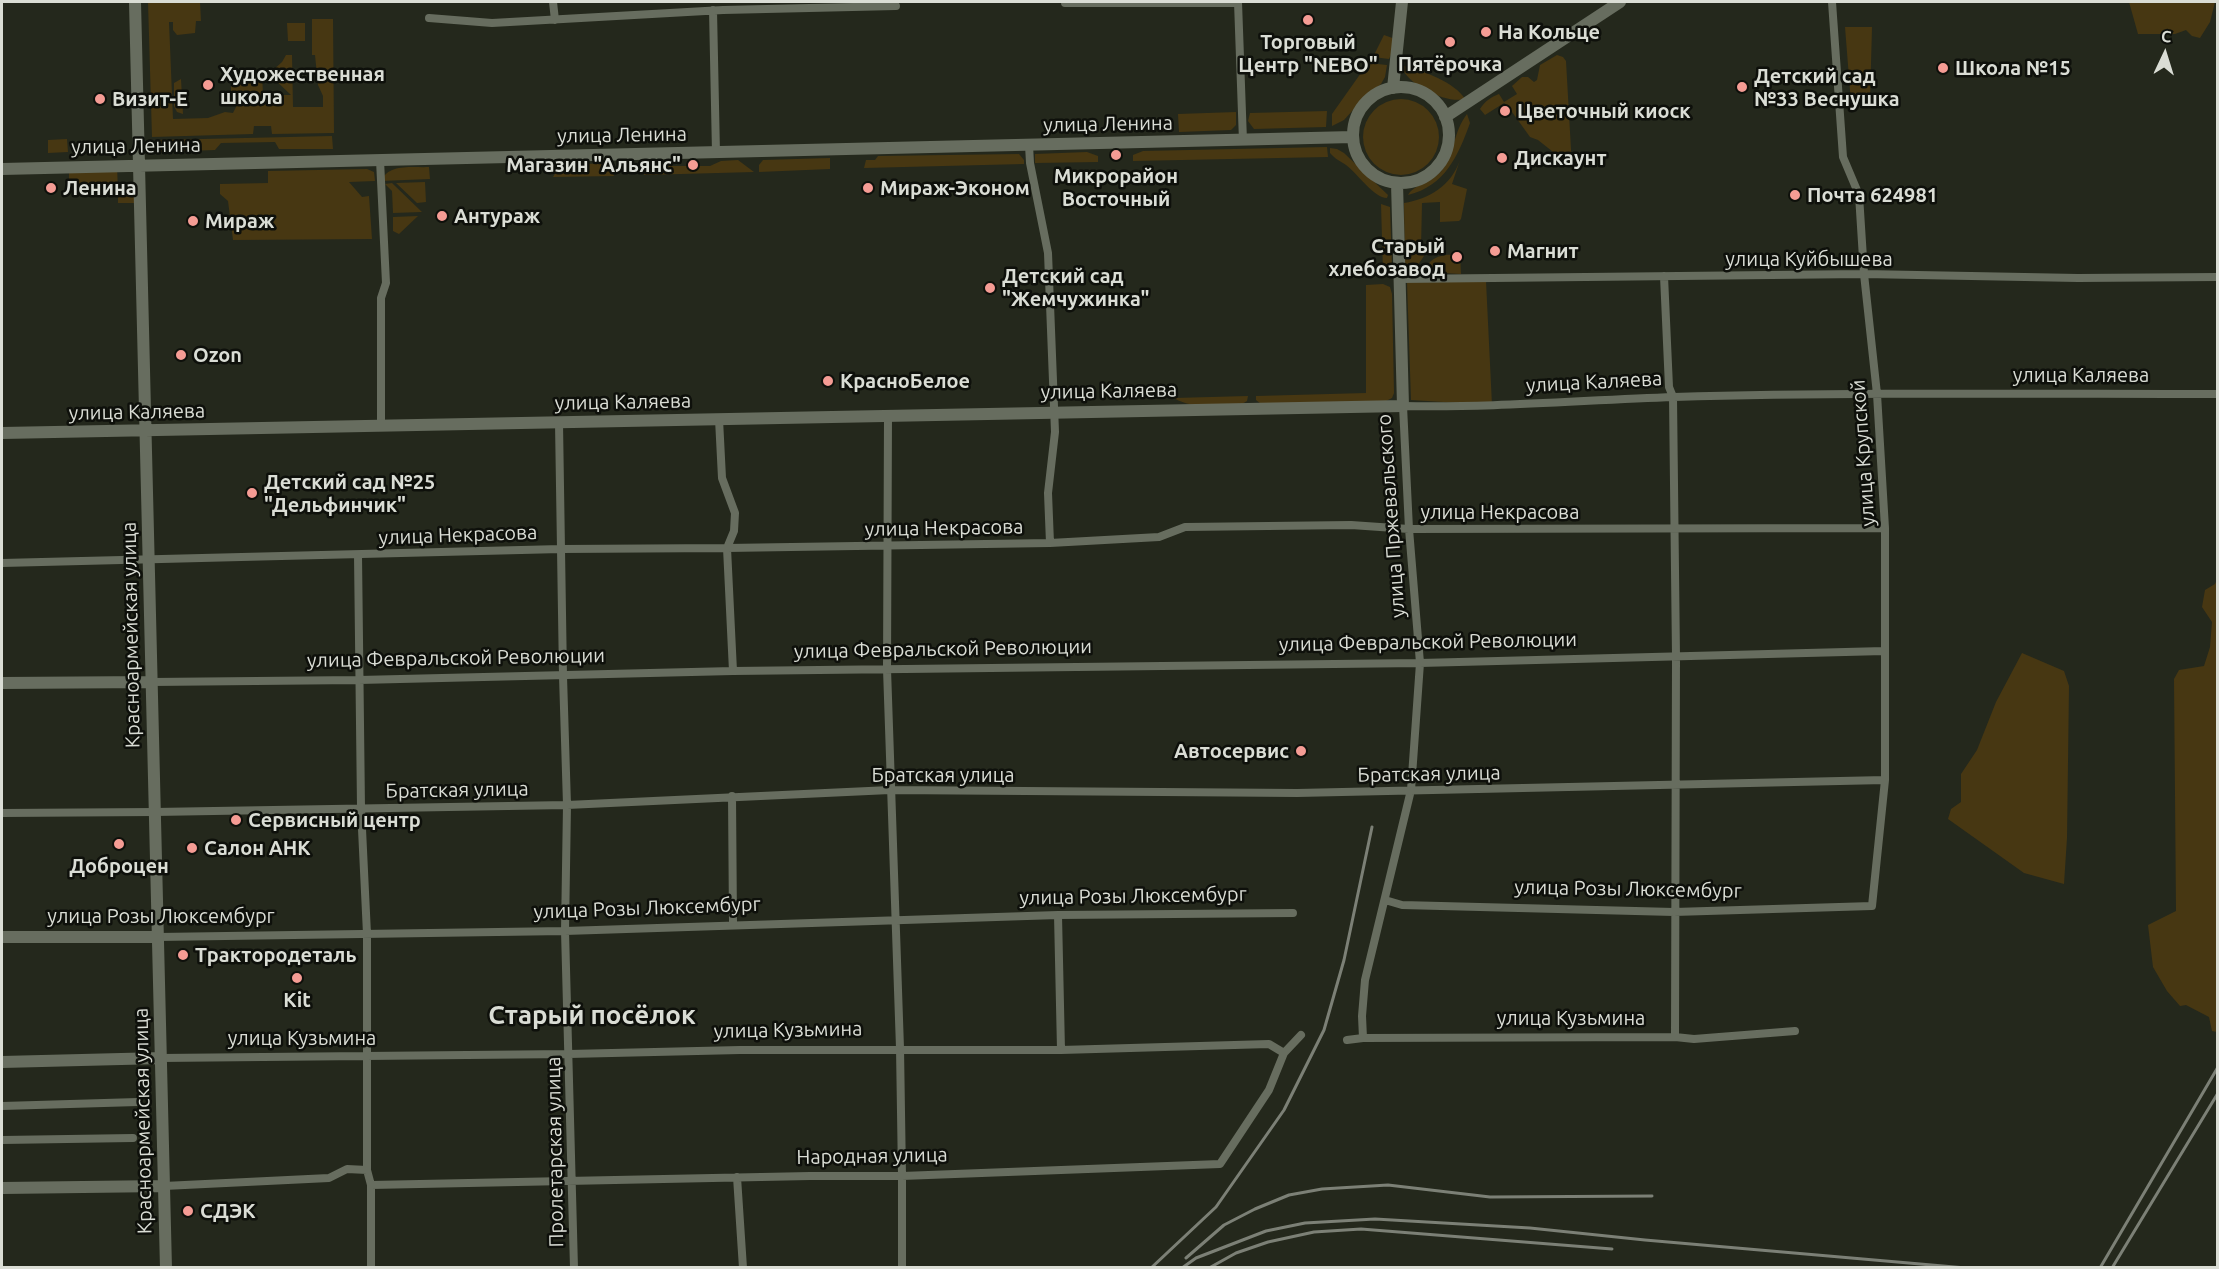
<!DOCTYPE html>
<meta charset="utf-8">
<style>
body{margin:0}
#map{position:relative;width:2219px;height:1269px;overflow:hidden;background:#24281c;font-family:Ubuntu,sans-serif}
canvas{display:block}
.frame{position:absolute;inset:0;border:3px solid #daddd5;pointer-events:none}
.north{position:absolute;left:2135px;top:24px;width:60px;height:60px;-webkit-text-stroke:4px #0e100b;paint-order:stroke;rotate:4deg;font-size:16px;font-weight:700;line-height:24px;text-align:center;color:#daddd5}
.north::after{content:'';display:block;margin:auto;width:21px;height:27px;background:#daddd5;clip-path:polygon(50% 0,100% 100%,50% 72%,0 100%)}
</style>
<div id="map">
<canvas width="2219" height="1269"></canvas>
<div class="frame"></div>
<div class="north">С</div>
</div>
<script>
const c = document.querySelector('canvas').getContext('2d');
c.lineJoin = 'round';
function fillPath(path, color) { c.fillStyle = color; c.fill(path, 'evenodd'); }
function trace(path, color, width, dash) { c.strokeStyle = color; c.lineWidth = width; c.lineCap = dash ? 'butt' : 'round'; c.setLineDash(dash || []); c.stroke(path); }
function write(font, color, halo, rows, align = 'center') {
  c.font = font + ' Ubuntu,sans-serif'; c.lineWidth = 5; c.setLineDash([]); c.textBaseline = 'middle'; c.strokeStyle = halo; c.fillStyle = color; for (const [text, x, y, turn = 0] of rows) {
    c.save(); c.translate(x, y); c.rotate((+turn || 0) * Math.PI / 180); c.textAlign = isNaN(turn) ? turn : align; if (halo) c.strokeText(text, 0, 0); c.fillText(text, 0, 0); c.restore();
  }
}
const green = new Path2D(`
 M148,2H200L201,21H196L195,33L177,35L173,30V22H169L173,119L208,118L225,112L233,113L237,105L231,100V81L239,75H248L251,71L262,72L263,95H291L271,76V72L282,62L286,55H292L293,107H323V96L318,85L315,55H312V19H333L334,133L272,134L271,126H254L253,134L152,137Z
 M2129,2H2215L2210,22L2200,38L2192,36L2186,30L2175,34H2138Z
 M287,23H305V41H288Z
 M1845,27H1872L1870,101L1851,103Z
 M1384,35L1398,40L1389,59L1373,57Z
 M1557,55L1563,57L1566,61L1572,167L1538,140L1530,137L1507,105L1504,103L1485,115L1480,109C1485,101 1491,97 1499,94L1504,102L1517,94L1512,86L1522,77H1528L1534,82L1537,80L1540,65Z
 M1368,63L1387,65L1385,77L1381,84L1363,99L1344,120L1332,126V114Z
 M1404,66C1422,70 1456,83 1465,99C1447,104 1411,86 1403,70Z
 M181,79L183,114L177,112L174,106V83Z
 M1363 137a38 38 0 1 1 76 0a38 38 0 1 1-76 0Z
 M1327,111L1326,127L1254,129L1248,121L1250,113Z
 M1236,112V125L1231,130L1179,132L1178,114Z
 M1467,114L1470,123C1458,156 1445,186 1408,195C1414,184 1433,182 1442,170C1455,153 1453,132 1467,114Z
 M332,136L333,149H279L275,142L221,143L215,150L160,152L159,140Z
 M67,139L68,152L48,153V140Z
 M1327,147L1328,157L1133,161V155L1143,151Z
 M1330,148L1337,149L1344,153L1388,195L1387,198C1374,198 1357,173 1346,165C1340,161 1335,159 1330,153Z
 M1087,152L1098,156V162L1035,163V154Z
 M1019,154L1024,160V164L864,168L866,160H875L878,156Z
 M830,158V169L759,172V165L763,160Z
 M738,160L754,172L644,175L648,166L654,162L671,166H710L721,161Z
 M1460,160L1452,184L1467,189L1461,219L1459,221L1440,222V202L1422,203L1421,248H1429C1423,257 1416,272 1405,272L1404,203C1429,199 1451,186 1460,160Z
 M609,163L614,176L553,177L560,165Z
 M117,166L118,190H134V203H118V190L69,192V167Z
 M429,167L430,179L381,181C389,163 413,168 429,167Z
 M367,169L374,172L375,181L349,182L362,197L369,196L372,239L233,240L228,201L220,194V184L268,183V171Z
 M425,182L426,202L417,203L396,183Z
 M392,183L422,212L393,213L392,191L385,184Z
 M1381,204L1390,207L1392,267L1388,273H1383Z
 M418,216L399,234L393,231V217Z
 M1460,254L1461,274L1426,272L1425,268C1435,254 1444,255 1460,254Z
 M1486,281L1492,405L1411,400L1407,282Z
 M1383,284L1390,287L1392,294L1394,393L1392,398L1386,401L1261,404L1256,400V396L1366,393V285Z
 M1248,396L1247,401L1242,404C1220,405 1193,410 1174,398Z
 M2217,580V1032L2212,1031L2209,1017L2186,1005L2180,1006L2167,991L2153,967L2148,925L2176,911L2174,679L2179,670L2204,666L2210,647L2212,622L2202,607L2205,590L2215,584Z
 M2022,653L2064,671L2069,686L2067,838L2064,884L2024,873L1948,819L1951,809L1961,802V774L1977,750L1996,702Z`);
const street = new Path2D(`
 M553,2L555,20
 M1238,2L1243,141
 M1065,3H1238
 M713,10L716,153
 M429,18L492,23L723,10L896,6
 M1029,145L1030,163L1048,253L1055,432L1048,493L1050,543
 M380,160L386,283L381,298V427
 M1664,276L1669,387L1673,397L1676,657L1675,1037
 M1400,279L1864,274L2078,278L2218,277
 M888,416L887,669L900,1048L902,1176V1268
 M719,419L722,478L735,513L734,531L727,548L733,671
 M559,423L563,676L567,805L565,931L574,1268
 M358,555L361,808L367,934V1170L371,1185V1268
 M2,563L561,549L727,548L1050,543L1159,537L1185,527L1351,525L1409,529L1885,528
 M151,682L359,680L733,671L1420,663L1884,651
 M732,796L733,924
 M2,813L155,812L567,805L890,790L1297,793L1885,780
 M1385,900L1402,905L1674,912L1872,906L1885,780V528L1877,394L1864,274L1859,195L1843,157L1832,2
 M1058,915L1061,1050
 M158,937L565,931L1058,915L1293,913
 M1363,1038L1362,1016L1365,980L1411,790L1420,663L1409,529L1403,406C1493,408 1584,400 1674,397C1855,392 2036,394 2218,394
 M1347,1040L1363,1038L1675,1037L1694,1039L1795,1031
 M161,1058L569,1054L740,1050H1061L1269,1044L1284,1053
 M2,1106L138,1102
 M2,1140L133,1138
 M737,1177L743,1268
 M371,1185L810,1176H902L1220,1164L1269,1090L1284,1053L1301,1035
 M164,1186L329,1178L347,1169L367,1170`);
const secondary = new Path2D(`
 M135,2L166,1268
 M1353 135a48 48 0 1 1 96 0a48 48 0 1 1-96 0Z
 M1393,88L1402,2
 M1445,117L1620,2
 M2,169L1353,137
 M2,433L1403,406L1397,183
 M2,683L151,682
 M2,937H158
 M2,1062L161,1058
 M2,1188L164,1186`);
const rail = new Path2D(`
 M1186,1258L1224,1225L1255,1209L1289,1195L1322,1189L1388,1185L1490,1197L1652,1196
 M1151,1268L1216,1207L1284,1110L1324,1030L1344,960L1372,827
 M1182,1268L1196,1258L1266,1231L1305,1223L1375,1219L1530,1228L1645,1240L1966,1268
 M1209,1268L1236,1253L1268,1242L1314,1232L1361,1229L1612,1249
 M2100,1268L2218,1067
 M2112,1268L2218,1093`);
const markers = [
 [1308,20,6,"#f59c94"],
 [1486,32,6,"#f59c94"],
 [1450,42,6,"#f59c94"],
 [1943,68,6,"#f59c94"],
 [208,85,6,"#f59c94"],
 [1742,87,6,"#f59c94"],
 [100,99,6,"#f59c94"],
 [1505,111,6,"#f59c94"],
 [1116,155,6,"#f59c94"],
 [1502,158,6,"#f59c94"],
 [693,165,6,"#f59c94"],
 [51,188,6,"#f59c94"],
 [868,188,6,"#f59c94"],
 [1795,195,6,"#f59c94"],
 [442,216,6,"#f59c94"],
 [193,221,6,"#f59c94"],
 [1495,251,6,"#f59c94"],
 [1457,257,6,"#f59c94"],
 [990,288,6,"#f59c94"],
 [181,355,6,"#f59c94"],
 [828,381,6,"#f59c94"],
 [252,493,6,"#f59c94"],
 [1301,751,6,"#f59c94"],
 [236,820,6,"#f59c94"],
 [119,844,6,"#f59c94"],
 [192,848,6,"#f59c94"],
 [183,955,6,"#f59c94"],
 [297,978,6,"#f59c94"],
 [188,1211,6,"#f59c94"]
];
const poiNames = [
 ["На Кольце",1498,32],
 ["Торговый",1308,42,"center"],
 ["Центр \"NEBO\"",1308,65,"center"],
 ["Пятёрочка",1450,64,"center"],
 ["Школа №15",1955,68],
 ["Художественная",220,74],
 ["школа",220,97],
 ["Детский сад",1754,76],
 ["№33 Веснушка",1754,99],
 ["Визит-Е",112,99],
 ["Цветочный киоск",1517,111],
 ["Дискаунт",1514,158],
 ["Магазин \"Альянс\"",681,165,"right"],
 ["Микрорайон",1116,176,"center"],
 ["Восточный",1116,199,"center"],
 ["Ленина",63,188],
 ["Мираж-Эконом",880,188],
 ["Почта 624981",1807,195],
 ["Антураж",454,216],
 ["Мираж",205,221],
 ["Старый",1445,246,"right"],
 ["хлебозавод",1445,269,"right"],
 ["Магнит",1507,251],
 ["Детский сад",1002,276],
 ["\"Жемчужинка\"",1002,299],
 ["Ozon",193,355],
 ["КрасноБелое",840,381],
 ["Детский сад №25",264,482],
 ["\"Дельфинчик\"",264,505],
 ["Автосервис",1289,751,"right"],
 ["Сервисный центр",248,820],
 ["Салон АНК",204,848],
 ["Доброцен",119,866,"center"],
 ["Трактородеталь",195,955],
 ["Kit",297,1000,"center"],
 ["СДЭК",200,1211]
];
const streetNames = [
 ["улица Ленина",1108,124,-1],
 ["улица Ленина",622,135,-1],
 ["улица Ленина",136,146,-1],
 ["улица Куйбышева",1809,259],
 ["улица Каляева",2081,375],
 ["улица Каляева",1594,382,-3],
 ["улица Каляева",1109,391,-1],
 ["улица Каляева",623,402,-1],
 ["улица Каляева",137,412,-1],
 ["улица Крупской",1863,453,-94],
 ["улица Некрасова",1500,512],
 ["улица Пржевальского",1391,516,-94],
 ["улица Некрасова",944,528,-1],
 ["улица Некрасова",458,535,-2],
 ["Красноармейская улица",131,635,-91],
 ["улица Февральской Революции",1428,642,-1],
 ["улица Февральской Революции",943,649,-1],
 ["улица Февральской Революции",456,658,-1],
 ["Братская улица",1429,774,-1],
 ["Братская улица",943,775],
 ["Братская улица",457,790,-1],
 ["улица Розы Люксембург",1628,889,1],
 ["улица Розы Люксембург",1133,896,-1],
 ["улица Розы Люксембург",647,908,-2],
 ["улица Розы Люксембург",161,916],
 ["улица Кузьмина",1571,1018],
 ["улица Кузьмина",788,1030,-1],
 ["улица Кузьмина",302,1038],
 ["Красноармейская улица",143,1121,-91],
 ["Пролетарская улица",555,1152,-91],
 ["Народная улица",872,1156,-1]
];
const districtNames = [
 ["Старый посёлок",592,1015]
];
fillPath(green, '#473712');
trace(street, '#676d5f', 8);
trace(secondary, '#676d5f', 12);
trace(rail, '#7c8076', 3);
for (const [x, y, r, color] of markers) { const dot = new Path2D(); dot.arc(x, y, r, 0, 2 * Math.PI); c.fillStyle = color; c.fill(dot); trace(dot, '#0e100b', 2); }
write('bold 20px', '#daddd5', '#0e100b', poiNames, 'left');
write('20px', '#daddd5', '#0e100b', streetNames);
write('bold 26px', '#daddd5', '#0e100b', districtNames);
</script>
